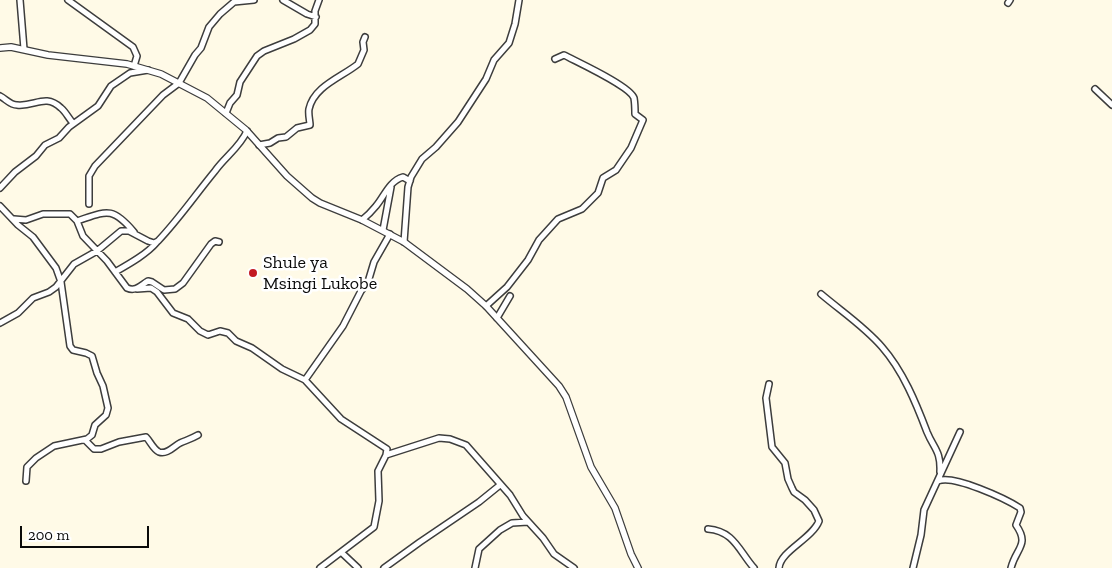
<!DOCTYPE html>
<style>
body{margin:0}
#map{position:relative;width:1112px;height:568px;overflow:hidden;background:#fffae7;font-family:"Zilla Slab",serif}
canvas{display:block}
.scale{position:absolute;left:20px;top:526px;width:129px;height:22px;box-sizing:border-box;border:2px solid #0a0a0a;border-top:0;padding-left:6px;font-size:15px;line-height:18px;white-space:nowrap;color:#0a0a0a;-webkit-text-stroke:4px #fff;paint-order:stroke}
</style>
<div id="map">
<canvas width="1112" height="568"></canvas>
<div class="scale">200 m</div>
</div>
<script>
const c = document.querySelector('canvas').getContext('2d');
c.lineJoin = 'round';
function trace(path, color, width, dash) { c.strokeStyle = color; c.lineWidth = width; c.lineCap = dash ? 'butt' : 'round'; c.setLineDash(dash || []); c.stroke(path); }
function write(font, color, halo, rows, align = 'center') {
  c.font = font + ' "Zilla Slab",serif'; c.lineWidth = 5; c.setLineDash([]); c.textBaseline = 'middle'; c.strokeStyle = halo; c.fillStyle = color; for (const [text, x, y, turn = 0] of rows) {
    c.save(); c.translate(x, y); c.rotate((+turn || 0) * Math.PI / 180); c.textAlign = isNaN(turn) ? turn : align; if (halo) c.strokeText(text, 0, 0); c.fillText(text, 0, 0); c.restore();
  }
}
const minor = new Path2D(`
 M20,0L24,49
 M68,0L133,47L137,56L134,66
 M283,0L307,14L316,17
 M1008,3L1010,0
 M1095,89L1112,105
 M0,96C6,99 10,105 17,105C35,107 45,93 61,108C66,112 69,119 73,123
 M226,113L230,103L237,95L240,82L257,56L264,51L294,39L310,30L315,24V11L319,0
 M259,145L270,143L278,138L286,137L297,128L310,125C310,121 308,114 309,109C314,86 342,77 358,64L364,50L363,42L365,37
 M0,188L15,172L36,156L45,145L59,138L69,127L98,106L111,86L130,73L148,70
 M89,204V176L95,166L163,95L179,83L195,55L201,48L209,27L220,14L234,2L254,0
 M0,206L18,225L33,237L56,268L61,282L70,346L73,350L86,353L92,356L97,373L103,386L108,408L106,415L95,425L92,435L87,439L54,446L36,458L27,467L26,481
 M14,219L26,220L43,214H70L77,221L83,236L107,261L127,288C136,292 141,285 148,281L152,282L164,290L175,289L183,283L211,244L215,241L219,242
 M362,220C367,216 372,211 376,206C384,197 389,181 403,177L410,181
 M77,221C107,211 112,206 134,232
 M383,230L391,187
 M404,242L408,187L411,177L422,159L436,147L458,122L486,79L494,60L509,43L515,24L519,0
 M115,272C129,264 147,254 157,242
 M137,289L151,288L157,292L173,313L188,319L200,331L208,335L220,331L228,333L236,341L252,348L282,369L305,380L341,419L387,449L386,455L378,471L379,501L374,527L320,568
 M821,294C841,311 865,327 882,347C903,371 916,403 927,432C934,449 941,451 940,472
 M486,306L507,287L528,260L539,240L558,219L582,209L598,193L603,178L616,170L631,148L643,120L635,114C635,108 635,104 634,98C630,86 577,62 564,55L555,59
 M497,318L510,296
 M0,323L18,313L33,298L49,292L56,287L74,264L97,251L121,231H129L148,241L154,243L158,241C179,219 196,194 215,171C225,157 240,147 247,131
 M305,380L343,326L361,291L368,282L374,262L390,234
 M769,384L766,398L772,447L785,463L788,479L792,488L794,492L805,500L814,510L819,521C812,539 780,551 779,568
 M85,440L94,449H101L119,442L146,437C150,441 153,449 159,452C167,455 174,446 180,443C187,440 191,439 198,435
 M386,455L439,438L450,439L466,445L510,495L523,516L543,538L554,554L574,568
 M938,481C953,474 1006,499 1020,508L1021,512L1016,525C1030,545 1016,548 1011,568
 M708,529C734,531 739,551 754,568
 M342,553L358,568
 M384,568L420,542L479,502L500,485
 M475,568L479,549L500,530L512,523L528,522
 M913,568L921,535L924,510L960,432`);
const tertiary = new Path2D(`
 M0,48L11,47L48,55L127,64L161,74L207,98L246,130L287,176L312,198L320,203L362,220L404,242L467,289L486,306L559,386L566,397L591,467L615,508L631,554L638,568`);
const markers = [
 [253,273,5,"#c31a23"]
];
const poiNames = [
 ["Shule ya",263,263],
 ["Msingi Lukobe",263,284]
];
trace(minor, '#3d3d3d', 8);
trace(tertiary, '#3d3d3d', 8);
trace(minor, '#fff', 5);
trace(tertiary, '#fff', 5.5);
for (const [x, y, r, color] of markers) { const dot = new Path2D(); dot.arc(x, y, r, 0, 2 * Math.PI); c.fillStyle = color; c.fill(dot); trace(dot, '#fff', 2); }
write('18px', '#0a0a0a', '#fff', poiNames, 'left');
</script>
